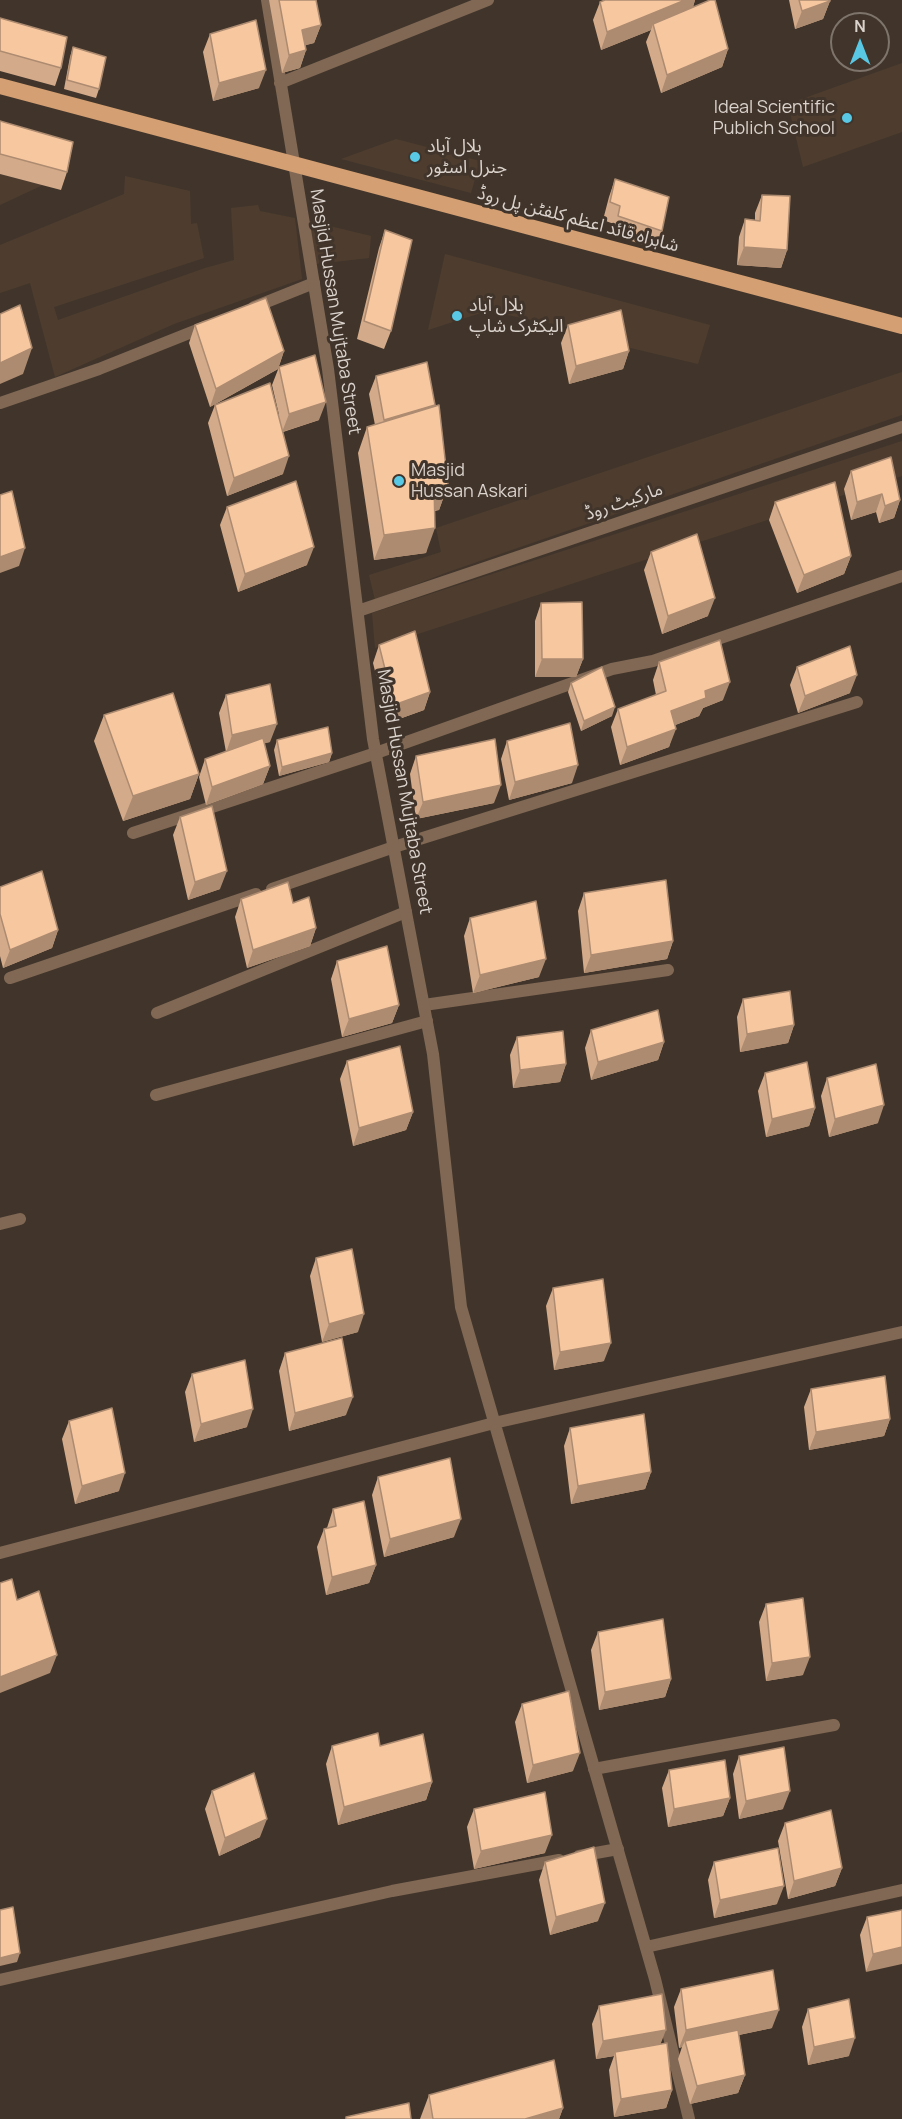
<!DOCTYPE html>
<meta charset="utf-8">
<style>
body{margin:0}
#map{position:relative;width:902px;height:2119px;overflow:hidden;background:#41352b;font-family:Manrope,sans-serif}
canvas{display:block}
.north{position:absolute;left:830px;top:12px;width:60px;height:60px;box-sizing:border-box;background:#41352b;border:2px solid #7e746b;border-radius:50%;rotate:0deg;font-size:16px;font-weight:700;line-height:24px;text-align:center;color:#dad2cc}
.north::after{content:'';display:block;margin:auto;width:21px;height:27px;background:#59c8e4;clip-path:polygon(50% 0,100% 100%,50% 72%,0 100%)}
</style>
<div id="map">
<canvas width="902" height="2119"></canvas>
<div class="north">N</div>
</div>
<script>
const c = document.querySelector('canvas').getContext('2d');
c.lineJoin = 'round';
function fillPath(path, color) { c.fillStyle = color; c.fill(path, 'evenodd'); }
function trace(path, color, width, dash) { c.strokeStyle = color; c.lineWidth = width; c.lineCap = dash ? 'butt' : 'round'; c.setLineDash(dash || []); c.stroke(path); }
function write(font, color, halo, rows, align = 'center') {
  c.font = font + ' Manrope,"Noto Sans Arabic",sans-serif'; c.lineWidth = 6; c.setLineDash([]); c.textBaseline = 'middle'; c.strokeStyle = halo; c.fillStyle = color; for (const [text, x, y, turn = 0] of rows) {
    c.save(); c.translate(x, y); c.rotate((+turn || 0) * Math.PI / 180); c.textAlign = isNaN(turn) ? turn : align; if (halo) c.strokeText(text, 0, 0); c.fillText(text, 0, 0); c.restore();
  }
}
const built = new Path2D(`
 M902,63V132L803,167L788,104Z
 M396,139L480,161L471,193L341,159Z
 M0,174L43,185L0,205Z
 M125,176L190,191L191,224L197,223L204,258L54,307L58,320L205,268L234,260L231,208L258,205L260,211L295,218L302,279L174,324L55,377L30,283L0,293V245L124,194Z
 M309,221L371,236L369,258L316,264Z
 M445,254L710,325L698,364L618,345L583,330L487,311L428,330Z
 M902,372V415L448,572L375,600L369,575L441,552L436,528Z
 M902,441V476L375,648L372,613Z`);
const pedestrian = new Path2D(`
 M254,307L314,283
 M0,403L99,369L207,326
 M133,833L376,753L612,669L653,661L902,576
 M272,889L394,847L857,702
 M10,978L256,894
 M424,1005L668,970
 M157,1013L406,912
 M156,1095L427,1021
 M0,1224L20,1219
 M594,1769L834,1725
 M579,1856L618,1849
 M646,1947L902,1890
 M0,1980L392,1891L559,1860`);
const minor = new Path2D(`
 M267,0L328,369L373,739L433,1054L461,1307L655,1979L689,2119
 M280,83L488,0
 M358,611L902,427
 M0,1553L494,1423L902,1332`);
const trunk = new Path2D(`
 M0,86L902,326`);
const wall = new Path2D(`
 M269,0H316L321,25L314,43L305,45L306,50L300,68L282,73Z
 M605,0H695L693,7L728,49L722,67L661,93L646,42L651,30L601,50L593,20L600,2Z
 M789,0H830V1L823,19L795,29Z
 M0,18L61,68L55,86L0,71Z
 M210,34L259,88L213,101L203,52Z
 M73,47L99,89L96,98L64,89L70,57Z
 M0,121L67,172L61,190L0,174Z
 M615,179L662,231L655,249L611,234L614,224L603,220L609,197Z
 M762,195L787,250L781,268L737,265L739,237L745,219L755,220V213Z
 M385,230L391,331L384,349L357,339L379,248Z
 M195,325L284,351L278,369L210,407L189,343Z
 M568,325L629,351L623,369L569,384L561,343Z
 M279,367L319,420L283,432V474L227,496L208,423L215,405L279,415L272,385Z
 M376,376L448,485L439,510L435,511L426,553L374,560L358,453L367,427L375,425L369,394Z
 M851,471L900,500L894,518L879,523L876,512L851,520L844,489Z
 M775,502L851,556L844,574L797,593L769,520Z
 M227,507L307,565L238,592L220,525Z
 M651,552L708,616L662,634L644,570Z
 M541,603L583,659L576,677H535V621Z
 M379,645L430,692L424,710L388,723L373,663Z
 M659,662L723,700L703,708L699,716L675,725L669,747L620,765L611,727L618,709L656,695L653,680Z
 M797,667L850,693L798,713L790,685Z
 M571,683L612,716L581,731L568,692Z
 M226,695L270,742L264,743L270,766L263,784L206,805L199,777L205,759L226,752L219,713Z
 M104,715L199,774L190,799L123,821L94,741Z
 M277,740L332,753L329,762L279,776L274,750Z
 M507,741L572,783L509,800L501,759Z
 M416,756L494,803L416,819L410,774Z
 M180,817L220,889L188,900L173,835Z
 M0,887L58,930L52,948L3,968L0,956Z
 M584,893L673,941L667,959L584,973L578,911Z
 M241,899L293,903L316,928L310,946L247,968L235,917Z
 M470,918L539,977L473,993L464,936Z
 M337,961L399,1005L392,1023L342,1037L331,979Z
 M743,999L794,1025L788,1043L740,1052L737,1017Z
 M591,1030L664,1042L658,1060L591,1080L585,1048Z
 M517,1037L566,1064L560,1082L513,1088L510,1055Z
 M347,1061L413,1112L406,1130L353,1146L340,1079Z
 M765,1073L815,1108L809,1126L766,1137L758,1091Z
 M827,1078L878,1123L829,1137L821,1096Z
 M316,1258L358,1332L322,1342L310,1276Z
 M553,1288L604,1361L554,1370L546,1306Z
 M285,1353L346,1415L289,1431L279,1371Z
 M192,1374L247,1427L194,1442L185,1392Z
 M811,1389L890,1419L884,1436L809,1450L804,1407Z
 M69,1421L119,1491L75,1504L62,1439Z
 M570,1428L651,1472L645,1489L571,1504L564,1446Z
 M378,1477L454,1537L384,1557L372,1495Z
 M333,1509L376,1565L369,1583L326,1595L317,1547L324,1529L327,1528Z
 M766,1604L803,1675L766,1681L759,1622Z
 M598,1632L671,1679L665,1697L599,1710L591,1650Z
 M522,1704L573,1771L527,1783L515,1722Z
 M332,1746H380L432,1782L426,1800L338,1825L326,1764Z
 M739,1756L783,1809L739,1819L733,1774Z
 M669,1770L730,1798L723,1816L668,1827L662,1788Z
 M212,1791L260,1837L219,1856L205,1809Z
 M474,1809L545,1853L474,1869L467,1827Z
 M785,1823L842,1868L835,1886L788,1899L778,1841Z
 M545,1862L598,1921L550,1935L539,1880Z
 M714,1862L777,1904L714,1918L708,1880Z
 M902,1910L866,1972L860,1935L867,1917Z
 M681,1989L772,2028L739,2035L745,2075L738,2093L690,2104L678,2059L682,2047L679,2048L674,2007Z
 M599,2006L661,2044L672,2090L666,2108L614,2117L609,2070L614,2056L596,2059L592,2024Z
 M808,2009L849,2056L808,2065L802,2027Z
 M429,2095L563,2108L559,2119H420Z`);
const shadedWall = new Path2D(`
 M685,0H695L691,13L653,24L651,30L601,50L607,32Z
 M830,1L823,19L795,29L802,11Z
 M321,25L314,43L296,48L302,30Z
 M728,49L722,67L661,93L667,75Z
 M306,50L300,68L282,73L289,55Z
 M266,70L259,88L213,101L219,83Z
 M744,247L787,250L781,268L737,265Z
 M32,348L23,374L0,384V363Z
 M284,351L278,369L210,407L216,389Z
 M629,351L623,369L569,384L576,366Z
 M326,402L319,420L282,432L289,414Z
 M435,405L378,438L384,420Z
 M289,456L283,474L227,496L234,478Z
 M434,485H448L439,510L425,511Z
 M882,494L876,512L851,520L857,502Z
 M900,500L894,518L879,523L885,506Z
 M435,528L426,553L374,560L384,535Z
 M314,547L307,565L238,592L245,574Z
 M25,548L19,566L0,573V557Z
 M851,556L844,574L797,593L804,575Z
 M715,598L708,616L662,634L668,616Z
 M542,659H583L576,677H535Z
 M857,675L850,693L798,713L805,696Z
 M730,682L723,700L703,708L699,716L665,729L671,711L705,691Z
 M430,692L424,710L388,723L394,705Z
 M615,707L612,716L581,731L584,721Z
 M277,724L270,742L226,753L232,735Z
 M676,729L669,747L620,765L627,747Z
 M332,753L329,762L279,776L282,767Z
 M578,765L572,783L509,800L515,782Z
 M270,766L263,784L206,805L212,787Z
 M199,774L190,799L123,821L133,796Z
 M501,785L494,803L416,819L423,802Z
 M227,871L220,889L188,900L195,882Z
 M316,928L310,946L247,968L253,950Z
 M58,930L52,948L3,968L10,950Z
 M673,941L667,959L584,973L591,955Z
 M546,959L539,977L473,993L480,975Z
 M399,1005L392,1023L342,1037L349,1019Z
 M794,1025L788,1043L740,1052L747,1034Z
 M664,1042L658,1060L591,1080L598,1062Z
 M566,1064L560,1082L513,1088L520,1070Z
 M884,1105L878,1123L829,1137L835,1119Z
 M815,1108L809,1126L766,1137L772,1119Z
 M413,1112L406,1130L353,1146L359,1128Z
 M364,1314L358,1332L322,1342L329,1324Z
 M611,1343L604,1361L554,1370L560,1352Z
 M353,1397L346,1415L289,1431L295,1413Z
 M253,1409L247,1427L194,1442L201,1424Z
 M890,1419L884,1436L809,1450L816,1432Z
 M651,1472L645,1489L571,1504L578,1486Z
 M125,1473L119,1491L75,1504L82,1486Z
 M461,1519L454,1537L384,1557L390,1539Z
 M376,1565L369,1583L326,1595L332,1577Z
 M57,1655L50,1673L0,1693V1677Z
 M810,1657L803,1675L766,1681L772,1663Z
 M671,1679L665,1697L599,1710L605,1692Z
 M580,1753L573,1771L527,1783L533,1765Z
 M432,1782L426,1800L338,1825L344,1807Z
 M790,1791L783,1809L739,1819L746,1801Z
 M730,1798L723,1816L668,1827L674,1809Z
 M267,1819L260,1837L219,1856L225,1838Z
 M552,1835L545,1853L474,1869L481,1851Z
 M842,1868L835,1886L788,1899L794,1881Z
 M784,1886L777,1904L714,1918L720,1900Z
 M605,1903L598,1921L550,1935L556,1917Z
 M902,1947V1964L866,1972L873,1954Z
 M20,1953L17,1962L0,1966V1958Z
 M779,2010L772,2028L686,2046L685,2041L682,2047L679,2048L686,2030Z
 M666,2030L659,2048L615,2052L614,2056L596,2059L603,2041Z
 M855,2038L849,2056L808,2065L814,2047Z
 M745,2075L738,2093L690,2104L697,2086Z
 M672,2090L666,2108L614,2117L621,2099Z
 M563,2108L559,2119H525Z`);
const building = new Path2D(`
 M279,0H316L321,25L302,30L306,50L289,55Z
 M605,0H685L607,32L600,2Z
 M710,0H715L728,49L667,75L653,24Z
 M799,0H830V1L802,11Z
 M0,18L67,37L61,68L0,51Z
 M256,20L266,70L219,83L210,34Z
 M73,47L106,57L99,89L67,80Z
 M0,121L73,142L67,172L0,154Z
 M615,179L669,197L662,231L618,216L620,206L610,202Z
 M762,195L790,196L787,250L744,247L745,219L760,221Z
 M385,230L412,240L391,331L364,321Z
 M266,298L284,351L216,389L195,325Z
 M20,305L32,348L0,363V314Z
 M621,310L629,351L576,366L568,325Z
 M315,355L326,402L289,414L279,367Z
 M427,362L435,405L384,420L376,376Z
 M270,383L289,456L234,478L215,405Z
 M439,405L448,485H434L435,528L384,535L367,427Z
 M891,457L900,500L885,506L882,494L857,502L851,471Z
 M296,481L314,547L245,574L227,507Z
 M835,482L851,556L804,575L775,502Z
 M12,491L25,548L0,557V495Z
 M697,534L715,598L668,616L651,552Z
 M582,602L583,659H542L541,603Z
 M415,631L430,692L394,705L379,645Z
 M720,640L730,682L705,691L706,698L671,711L676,729L627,747L618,709L666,691L659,662Z
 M850,646L857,675L805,696L797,667Z
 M602,667L615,707L584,721L571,683Z
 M270,684L277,724L232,735L226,695Z
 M173,693L199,774L133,796L104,715Z
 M570,723L578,765L515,782L507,741Z
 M328,727L332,753L282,767L277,740Z
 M263,738L270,766L212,787L205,759Z
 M495,739L501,785L423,802L416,756Z
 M212,806L227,871L195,882L180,817Z
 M42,871L58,930L10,950L0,914V887Z
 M666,880L673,941L591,955L584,893Z
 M288,882L293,903L309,897L316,928L253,950L241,899Z
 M536,901L546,959L480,975L470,918Z
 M387,946L399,1005L349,1019L337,961Z
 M790,991L794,1025L747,1034L743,999Z
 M658,1010L664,1042L598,1062L591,1030Z
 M563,1031L566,1064L520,1070L517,1037Z
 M400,1046L413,1112L359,1128L347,1061Z
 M807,1062L815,1108L772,1119L765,1073Z
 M876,1064L884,1105L835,1119L827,1078Z
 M352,1249L364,1314L329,1324L316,1258Z
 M603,1279L611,1343L560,1352L553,1288Z
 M342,1338L353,1397L295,1413L285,1353Z
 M245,1360L253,1409L201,1424L192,1374Z
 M885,1376L890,1419L816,1432L811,1389Z
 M112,1408L125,1473L82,1486L69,1421Z
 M644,1414L651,1472L578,1486L570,1428Z
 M450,1458L461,1519L390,1539L378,1477Z
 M364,1501L376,1565L332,1577L324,1529L336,1526L333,1509Z
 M12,1579L17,1600L39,1591L57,1655L0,1677V1583Z
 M803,1598L810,1657L772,1663L766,1604Z
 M663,1619L671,1679L605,1692L598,1632Z
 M569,1691L580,1753L533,1765L522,1704Z
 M378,1733L380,1746L423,1734L432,1782L344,1807L332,1746Z
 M784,1747L790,1791L746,1801L739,1756Z
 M725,1760L730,1798L674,1809L669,1770Z
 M254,1773L267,1819L225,1838L212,1791Z
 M545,1792L552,1835L481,1851L474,1809Z
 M831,1810L842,1868L794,1881L785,1823Z
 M594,1847L605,1903L556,1917L545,1862Z
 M778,1848L784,1886L720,1900L714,1862Z
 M13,1907L20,1953L0,1958V1910Z
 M902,1910V1947L873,1954L867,1917Z
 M773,1970L779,2010L686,2030L681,1989Z
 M662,1994L666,2030L603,2041L599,2006Z
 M849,1999L855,2038L814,2047L808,2009Z
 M738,2030L745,2075L697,2086L685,2041Z
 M667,2043L672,2090L621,2099L615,2052Z
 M554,2060L563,2108L525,2119H433L429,2095Z
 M409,2103L411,2119H346V2117Z`);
const markers = [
 [847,118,6,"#59c8e4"],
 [415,157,6,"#59c8e4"],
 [457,316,6,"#59c8e4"],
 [399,481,6,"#59c8e4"]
];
const poiNames = [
 ["Ideal Scientific",835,108,"right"],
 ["Publich School",835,129,"right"],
 ["ہلال آباد",427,147],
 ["جنرل اسٹور",427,168],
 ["ہلال آباد",469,306],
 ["الیکٹرک شاپ",469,327],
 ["Masjid",411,471],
 ["Hussan Askari",411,492]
];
const streetNames = [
 ["شاہراہ قائد اعظم کلفٹن پل روڈ",578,220,15],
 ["Masjid Hussan Mujtaba Street",335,312,81],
 ["مارکیٹ روڈ",624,502,-19],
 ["Masjid Hussan Mujtaba Street",404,792,80]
];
fillPath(built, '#4e3d2f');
trace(pedestrian, '#806854', 12);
trace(minor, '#806854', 12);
trace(trunk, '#d49f72', 16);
fillPath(wall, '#d4ab8a');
fillPath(shadedWall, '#ad8b70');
fillPath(building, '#f7c7a0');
trace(building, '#ad8b70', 1.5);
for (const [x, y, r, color] of markers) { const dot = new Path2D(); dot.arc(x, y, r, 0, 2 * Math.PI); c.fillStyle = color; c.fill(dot); trace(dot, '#41352b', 2); }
write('18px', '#dad2cc', '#41352b', poiNames, 'left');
write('18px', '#dad2cc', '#41352b', streetNames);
</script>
